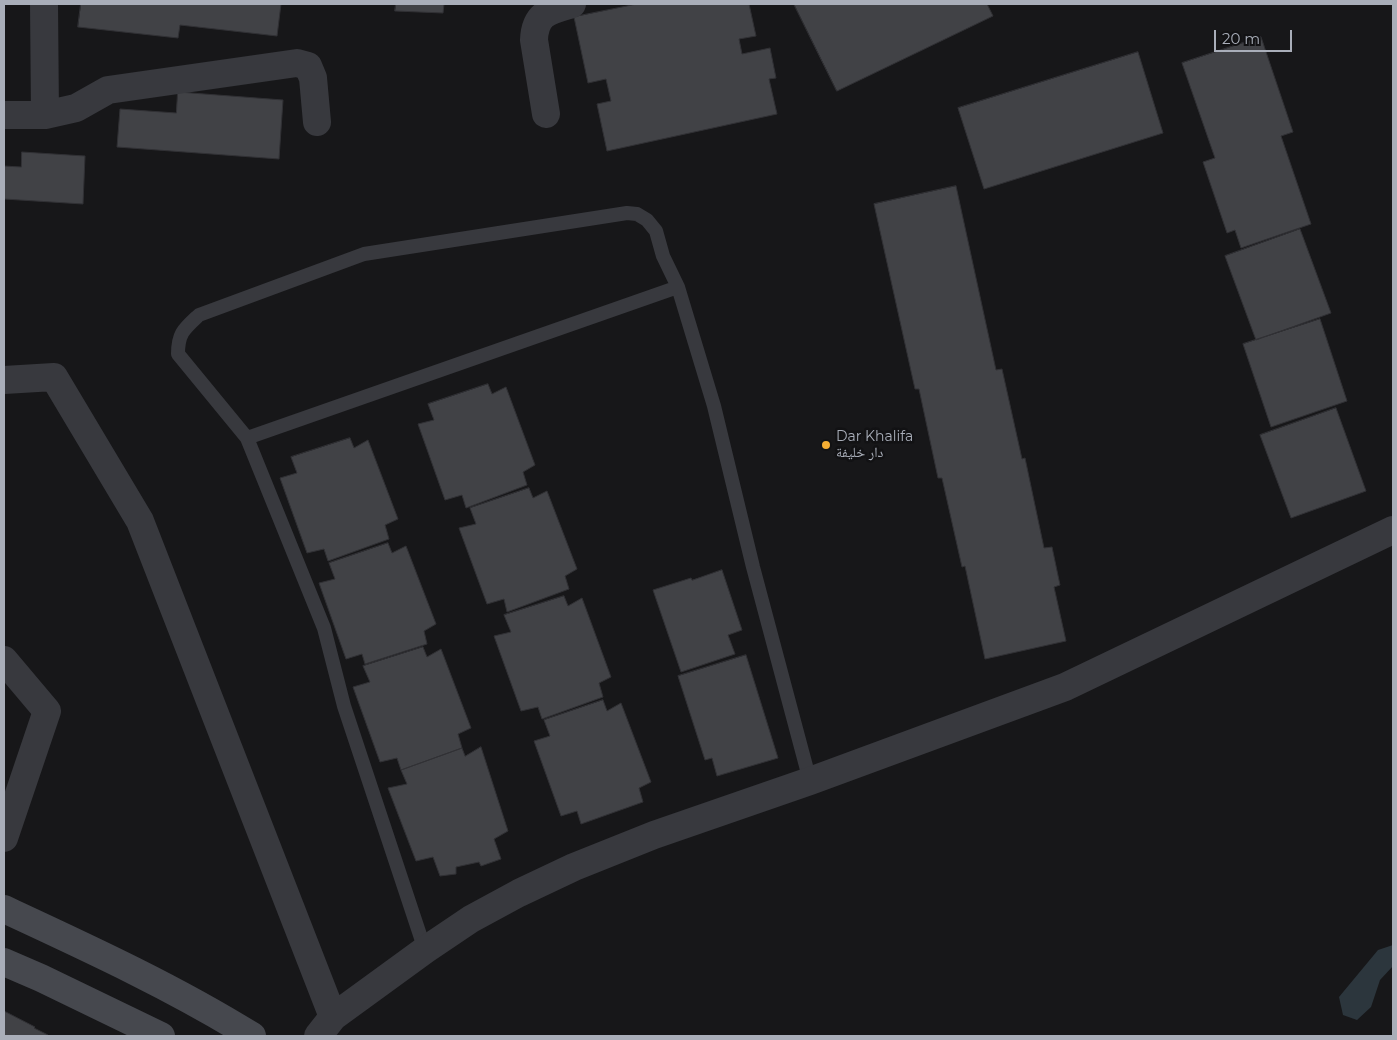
<!DOCTYPE html>
<meta charset="utf-8">
<style>
body{margin:0}
#map{position:relative;width:1397px;height:1040px;overflow:hidden;background:#171719;font-family:Montserrat,sans-serif}
canvas{display:block}
.frame{position:absolute;inset:0;border:5px solid #a9aeb9;pointer-events:none}
.scale{position:absolute;left:1214px;top:30px;width:78px;height:22px;box-sizing:border-box;border:2px solid #a9aeb9;border-top:0;padding-left:6px;font-size:15px;line-height:18px;white-space:nowrap;color:#a9aeb9;-webkit-text-stroke:4px #121214;paint-order:stroke}
</style>
<div id="map">
<canvas width="1397" height="1040"></canvas>
<div class="frame"></div>
<div class="scale">20 m</div>
</div>
<script>
const c = document.querySelector('canvas').getContext('2d');
c.lineJoin = 'round';
function fillPath(path, color) { c.fillStyle = color; c.fill(path, 'evenodd'); }
function trace(path, color, width, dash) { c.strokeStyle = color; c.lineWidth = width; c.lineCap = dash ? 'butt' : 'round'; c.setLineDash(dash || []); c.stroke(path); }
function write(font, color, halo, rows, align = 'center') {
  c.font = font + ' Montserrat,"Noto Naskh Arabic",sans-serif'; c.lineWidth = 5; c.setLineDash([]); c.textBaseline = 'middle'; c.strokeStyle = halo; c.fillStyle = color; for (const [text, x, y, turn = 0] of rows) {
    c.save(); c.translate(x, y); c.rotate((+turn || 0) * Math.PI / 180); c.textAlign = isNaN(turn) ? turn : align; if (halo) c.strokeText(text, 0, 0); c.fillText(text, 0, 0); c.restore();
  }
}
const water = new Path2D(`
 M1393,945V966L1380,980L1371,1007L1357,1020L1343,1015L1339,997L1378,950Z`);
const building = new Path2D(`
 M81,4H281L277,36L180,25L178,38L78,27Z
 M396,4H444L443,13L395,11Z
 M637,4H749L756,36L739,39L742,54L770,48L776,78L769,79L777,114L607,151L597,104L611,101L606,79L588,83L574,17Z
 M794,4H987L993,16L837,91Z
 M1261,37L1293,132L1281,136L1311,224L1241,248L1235,230L1227,233L1203,162L1215,158L1182,63Z
 M1138,52L1163,133L984,189L958,108Z
 M178,92L283,100L279,159L117,147L120,109L176,113Z
 M22,152L85,156L83,204L4,199V166L21,167Z
 M956,186L996,370L1002,369L1022,459L1025,458L1044,548L1052,547L1060,585L1054,587L1066,641L985,659L965,566L962,567L942,478H938L919,389H915L874,204Z
 M1300,229L1331,313L1256,340L1225,256Z
 M1320,319L1347,401L1271,427L1243,344Z
 M488,384L492,394L506,387L535,465L523,472L527,485L466,508L462,495L445,500L418,424L434,420L428,404Z
 M1336,408L1366,491L1291,518L1260,435Z
 M350,438L354,448L368,440L398,519L385,525L389,539L328,561L324,549L307,553L280,478L297,473L291,457Z
 M529,488L533,498L547,491L577,569L565,576L569,589L507,612L504,599L487,604L459,528L476,524L470,508Z
 M388,543L392,553L406,546L436,624L424,631L427,644L365,664L362,654L346,659L319,583L335,579L329,563Z
 M722,570L742,630L728,635L735,654L681,672L653,590L691,578L692,580Z
 M564,596L568,606L582,598L611,677L599,683L603,697L542,719L538,707L521,711L494,636L511,632L504,615Z
 M423,647L427,657L441,649L471,728L458,734L462,748L401,770L397,758L380,762L353,687L370,682L363,666Z
 M746,655L778,758L717,776L712,758L705,760L678,676Z
 M603,700L607,711L621,703L651,782L639,788L643,802L581,824L577,811L561,816L534,741L550,736L544,720Z
 M481,747L508,831L494,839L501,859L481,866L479,862L456,867V874L440,876L433,857L416,861L388,788L407,784L401,770L462,748L465,756Z
 M4,1011L35,1027L34,1028L48,1035V1036H4Z`);
const lane = new Path2D(`
 M247,438L678,287
 M425,950L344,706L324,628L247,438L178,354C178,333 184,329 199,315L364,254L627,213L637,214L647,220L656,231L663,256L678,287L714,406L753,567L810,781`);
const street = new Path2D(`
 M44,4L45,115
 M546,114L534,40C535,13 549,11 572,4
 M4,115H45L76,108L108,90L297,63L308,66L313,78L317,122
 M4,380L54,377L140,521L333,1017
 M4,660L47,711L4,838
 M318,1036L333,1017L425,950L471,919L519,893L574,867L654,835L810,781L1065,687L1393,530`);
const secondary = new Path2D(`
 M4,909C88,948 173,987 252,1036
 M4,962L41,978L161,1036`);
const markers = [
 [826,445,5,"#f4ad33"]
];
const poiNames = [
 ["Dar Khalifa",836,437],
 ["دار خليفة",836,453]
];
fillPath(water, '#2c363d');
fillPath(building, '#414246');
trace(building, '#313135', 1);
trace(lane, '#38393e', 14);
trace(street, '#38393e', 28);
trace(secondary, '#46484e', 28);
for (const [x, y, r, color] of markers) { const dot = new Path2D(); dot.arc(x, y, r, 0, 2 * Math.PI); c.fillStyle = color; c.fill(dot); trace(dot, '#121214', 2); }
write('14px', '#a9aeb9', '#121214', poiNames, 'left');
</script>
